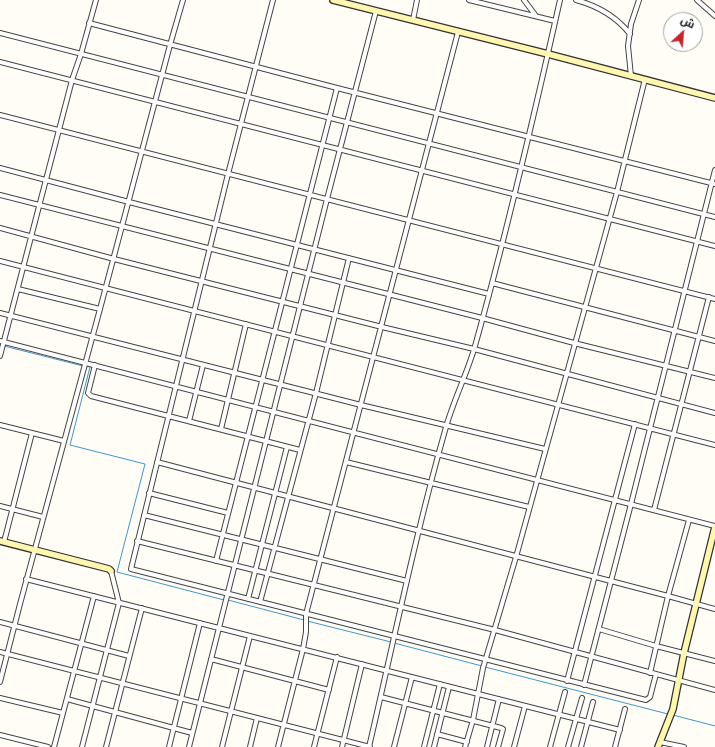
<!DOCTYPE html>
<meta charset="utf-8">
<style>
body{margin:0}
#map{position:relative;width:715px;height:747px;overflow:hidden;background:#fffdf5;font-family:Lora,Cairo,serif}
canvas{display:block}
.north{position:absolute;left:663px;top:12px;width:40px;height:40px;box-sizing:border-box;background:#fff;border:1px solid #a0a0a0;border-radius:50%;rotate:26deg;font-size:11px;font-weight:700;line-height:16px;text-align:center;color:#111}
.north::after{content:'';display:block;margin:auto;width:14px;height:18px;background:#c4262e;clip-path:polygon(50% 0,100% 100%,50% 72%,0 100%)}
</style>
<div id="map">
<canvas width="715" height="747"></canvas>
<div class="north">ش</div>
</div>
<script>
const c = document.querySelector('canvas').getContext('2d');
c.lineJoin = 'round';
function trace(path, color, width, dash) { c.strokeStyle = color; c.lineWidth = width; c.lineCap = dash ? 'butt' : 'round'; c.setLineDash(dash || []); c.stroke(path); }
const stream = new Path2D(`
 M4,346L83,366
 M86,366L90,367L70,445L145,464L117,572L224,600
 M228,600L304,620
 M307,621L391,642
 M394,643L482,666
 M485,667L668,714
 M673,715L715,726`);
const street = new Path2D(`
 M273,0L228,174L131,569L646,700L650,697L656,674
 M469,0L555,21
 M524,0L536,16
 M576,0C598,6 616,16 630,34
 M697,0L715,16
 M413,20L417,0
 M89,23L337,88L715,184
 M0,33L715,217
 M0,62L715,246
 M631,76L628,46L631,24L639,0
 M0,115L715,299
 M0,168L129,202L489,294
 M0,195L482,318L574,343L715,378
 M0,228L114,259L382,327L474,349L715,413
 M0,261L715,445
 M492,283L715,341
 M18,289L100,309
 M0,313L361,405L545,449
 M0,341L715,526
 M0,356L72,80L81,54L96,0
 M95,365L88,393L91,396L300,450
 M189,421L203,365
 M0,425L64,441
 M221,429L246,324
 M157,462L668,596L715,609
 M346,462L529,507
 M149,493L228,513
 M0,506L43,517
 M654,510L709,297
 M144,515L407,581
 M137,541L495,630L715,690
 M4,542L32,433
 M216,561L337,88
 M26,579L620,730
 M248,599L287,447
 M260,602L316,393L349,258
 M0,622L129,656
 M599,629L656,646L715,661
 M0,652L370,747
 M211,659L329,690
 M650,673L668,596L689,520
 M567,681L635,424
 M0,682L20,604L100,309L170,45L183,0
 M584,685L631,504L715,170
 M381,697L501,728L503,729L498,747
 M0,698L63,713
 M67,699L192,733
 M437,734L467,742
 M0,735L48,747
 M660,742L684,747
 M54,747L94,596
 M82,747L119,603L111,571
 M106,747L142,608
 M169,747L200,623
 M189,747L327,199L376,11
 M222,747L250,636
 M250,747L257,718
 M278,747L303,649L306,632V614L458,32
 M314,747L337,657
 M342,747L362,664
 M369,747C394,640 416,532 446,427C454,399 467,374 475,346C507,232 534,116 560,0
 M394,747L412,677
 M424,747L440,684
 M434,747L449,687
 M465,747L473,720L483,668L516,557L617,192L645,79
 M487,747L499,699
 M514,747L525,706
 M550,747L565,692
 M568,747L582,698
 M581,747L593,702
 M615,747L625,709`);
const secondary = new Path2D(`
 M333,0L548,54L715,98
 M0,541L109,569L111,571
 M658,747L673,709L684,653L715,527`);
trace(stream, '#3f96cf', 1);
trace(street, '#444', 6);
trace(secondary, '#333', 8);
trace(street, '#fff', 4);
trace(secondary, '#fff6b0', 5.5);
</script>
